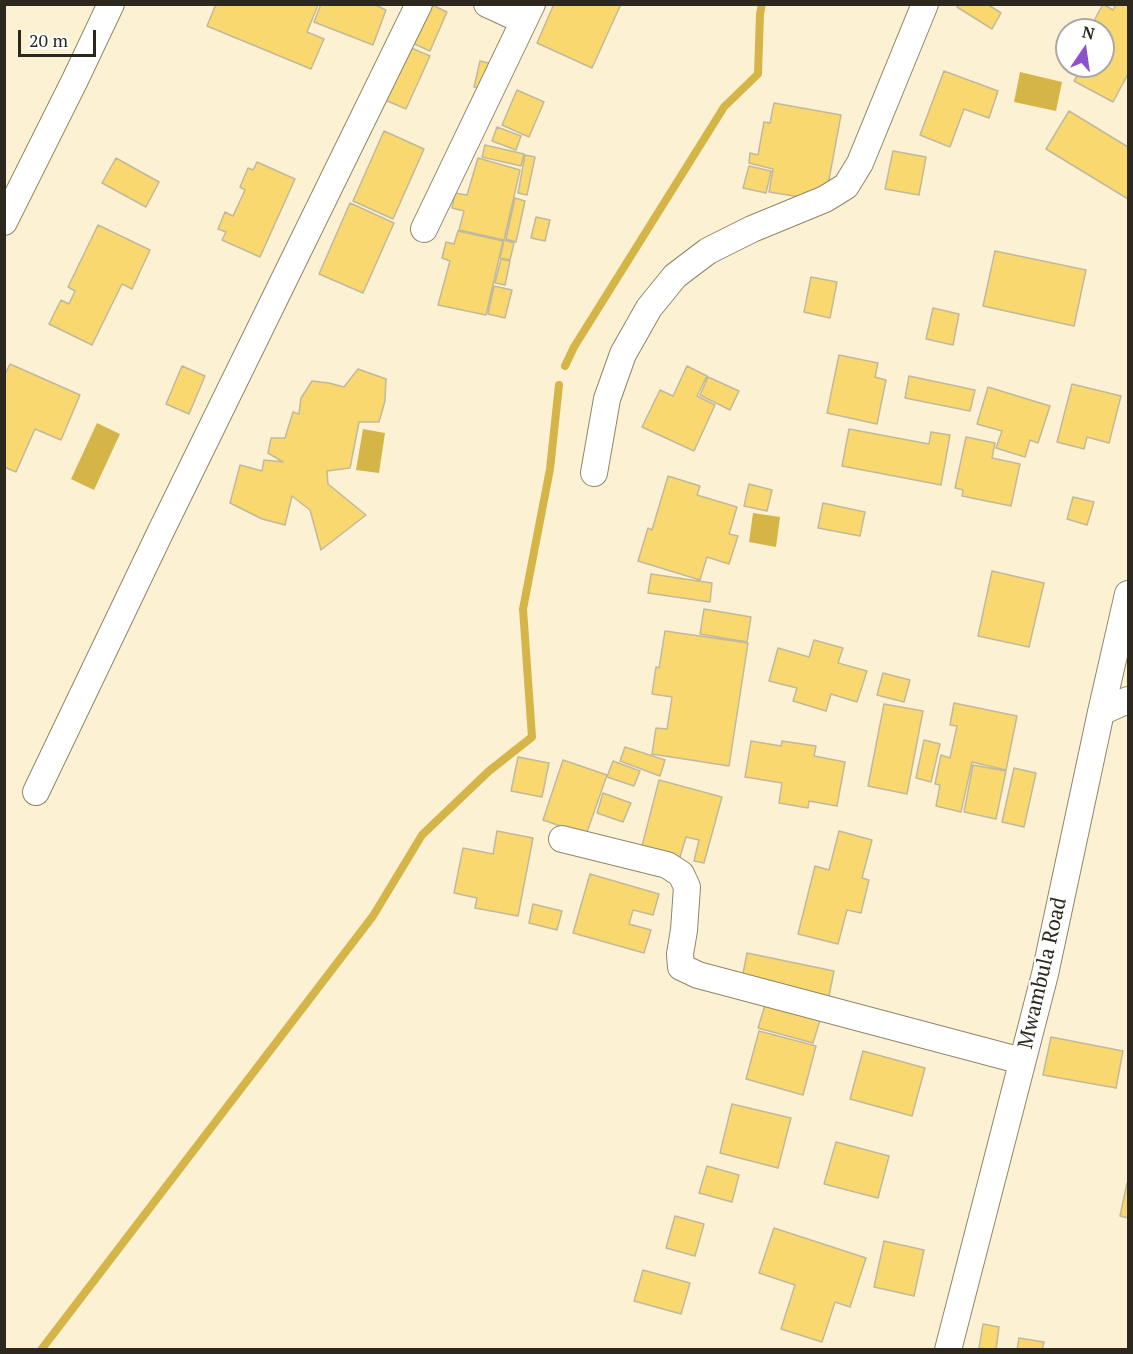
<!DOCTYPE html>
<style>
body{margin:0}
#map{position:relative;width:1133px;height:1354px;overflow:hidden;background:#fcf2d3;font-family:"PT Serif",serif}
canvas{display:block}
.frame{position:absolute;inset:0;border:6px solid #2c281d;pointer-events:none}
.north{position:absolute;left:1055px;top:18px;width:60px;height:60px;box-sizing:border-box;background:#fff;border:2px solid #aba9a5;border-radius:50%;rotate:13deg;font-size:16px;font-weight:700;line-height:24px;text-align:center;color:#2c281d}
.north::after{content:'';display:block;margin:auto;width:21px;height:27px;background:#8a53cb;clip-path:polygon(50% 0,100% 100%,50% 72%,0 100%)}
.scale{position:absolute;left:18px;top:30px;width:78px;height:27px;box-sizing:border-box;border:3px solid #2c281d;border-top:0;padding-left:8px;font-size:18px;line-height:21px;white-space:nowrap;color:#2c281d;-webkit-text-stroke:4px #fff;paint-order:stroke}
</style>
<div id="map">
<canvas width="1133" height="1354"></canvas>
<div class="frame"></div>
<div class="north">N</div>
<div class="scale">20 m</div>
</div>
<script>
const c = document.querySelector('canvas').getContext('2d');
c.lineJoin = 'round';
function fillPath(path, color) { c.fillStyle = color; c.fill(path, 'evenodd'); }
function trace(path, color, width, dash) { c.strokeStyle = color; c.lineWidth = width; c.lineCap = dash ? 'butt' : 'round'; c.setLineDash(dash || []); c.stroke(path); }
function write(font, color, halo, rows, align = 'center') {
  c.font = font + ' "PT Serif",serif'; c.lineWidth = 4.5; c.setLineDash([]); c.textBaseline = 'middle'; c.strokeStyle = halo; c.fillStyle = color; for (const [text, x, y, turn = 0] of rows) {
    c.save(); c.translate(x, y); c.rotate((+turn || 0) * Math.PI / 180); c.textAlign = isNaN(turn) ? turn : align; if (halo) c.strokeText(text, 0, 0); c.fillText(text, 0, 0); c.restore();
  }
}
const water = new Path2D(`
 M1020,72L1062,82L1056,111L1014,102Z
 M97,423L120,434L94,490L71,479Z
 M363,429L385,433L379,473L356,470Z
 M753,513L780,517L776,547L749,542Z`);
const stream = new Path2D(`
 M565,366L574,347L724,107L758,74L760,14L762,4
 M41,1350L373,916L422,835L489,771L532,737L523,609L550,469L559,385`);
const building = new Path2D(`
 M216,4L318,5L307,32L324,39L311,69L207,26Z
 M321,4H373L386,10L373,45L314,22Z
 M430,4L447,12L430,51L410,42Z
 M554,4H621L592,68L537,43Z
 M958,4H987L1001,13L992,29L957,7Z
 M1103,4L1113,10L1116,4H1128V74L1113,102L1074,81L1083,66H1103V30H1089Z
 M409,47L430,56L406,109L385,100Z
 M480,61L501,66L495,92L474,87Z
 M944,71L998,91L989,118L964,109L950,147L920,135Z
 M517,90L544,102L529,137L502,125Z
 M774,103L841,115L825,201L769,192L773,169L749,163L750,153L758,155L764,122L770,123Z
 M1069,111L1128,147V199L1046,149Z
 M497,127L521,136L516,150L492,141Z
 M384,131L424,149L393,219L353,201Z
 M485,145L524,154L521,166L482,157Z
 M893,151L926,157L919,195L885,189Z
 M525,155L535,157L527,195L518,193Z
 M116,158L159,182L146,207L102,183Z
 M478,158L520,170L504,240L459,230L464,211L452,208L455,193L467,195Z
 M257,162L295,179L260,257L222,240L226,232L218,229L225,212L233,216L245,190L240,187L248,168L253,170Z
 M749,166L771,171L766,193L743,188Z
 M515,198L525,201L516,242L506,239Z
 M350,203L394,223L363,293L319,274Z
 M536,217L550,220L545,241L531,238Z
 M98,225L150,250L132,289L122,284L92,345L49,324L61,300L69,304L75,291L68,287Z
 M458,231L503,241L486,315L438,305L450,261L442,258L446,242L454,244Z
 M504,240L514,243L510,260L500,258Z
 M995,251L1086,270L1074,326L983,306Z
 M501,259L510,261L505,285L495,283Z
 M811,277L837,282L830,318L804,312Z
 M494,286L512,290L505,318L488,314Z
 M933,308L959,314L953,345L926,339Z
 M839,355L878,363L875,377L886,380L877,424L827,413Z
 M10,364L80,395L61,440L35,429L16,472L4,467V376Z
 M182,366L205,376L189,414L166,404Z
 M687,366L707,376L697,396L715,405L694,451L642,427L660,390L673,396Z
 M358,369L386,379L385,401L379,422H359L350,468L327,471L328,484L366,515L321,550L310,510L292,496L285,525L262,519L230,503L240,465L262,471L264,460L283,462L268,453L271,438H285L293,412L299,414L301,398L312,381L329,383L344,387Z
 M909,376L975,390L970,411L905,398Z
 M708,377L739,391L730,410L700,395Z
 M1072,384L1121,396L1109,443L1087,437L1084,449L1057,442Z
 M988,387L1050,406L1038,443L1030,440L1025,457L996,448L1002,431L977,424Z
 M849,429L929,444L931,432L950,435L941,485L842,466Z
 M966,437L995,443L992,458L1020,464L1011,506L962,496L963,490L955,488Z
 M668,476L700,486L697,495L737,507L729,534L738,536L729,564L707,557L700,580L638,561L648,528L652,530Z
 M749,484L772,490L767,511L744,506Z
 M1073,497L1094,502L1087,525L1067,519Z
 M823,503L865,512L860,536L818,528Z
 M992,571L1044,583L1029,647L978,636Z
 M651,574L712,583L710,602L648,593Z
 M704,609L751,617L747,642L700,634Z
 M665,631L748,643L729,766L652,754L656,728L667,729L672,697L652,694L656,667L659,668Z
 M814,640L843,648L838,663L867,671L857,702L831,694L826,711L793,701L797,688L769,681L778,648L809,657Z
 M883,673L910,680L904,702L877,695Z
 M954,703L1017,716L1006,770L972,762L961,812L936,806L940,785L935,784L941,755L950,758L957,726L950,725Z
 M884,704L923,711L907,794L868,786Z
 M924,740L940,744L931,782L916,778Z
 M751,741L781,746L782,741L816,746L814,756L845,762L837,806L809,801L808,808L779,803L782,783L745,777Z
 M625,747L665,760L660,776L620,761Z
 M518,757L549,763L542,797L511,791Z
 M563,760L607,775L586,835L543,820Z
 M613,761L640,771L634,786L607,777Z
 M973,765L1006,771L996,819L964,812Z
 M1014,768L1036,773L1024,827L1002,822Z
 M659,780L722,797L704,863L694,861L699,840L686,837L680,857L642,846Z
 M603,793L631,803L623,822L597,813Z
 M497,831L533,838L518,916L475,908L477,898L454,893L463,848L493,854Z
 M839,831L872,840L862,878L869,880L861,913L847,910L838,944L798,934L815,866L829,870Z
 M590,874L659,894L653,915L633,910L629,924L651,930L644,953L573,933Z
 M533,904L562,911L557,930L529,923Z
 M747,953L834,971L828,1001L741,984Z
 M766,1002L821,1017L813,1043L758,1028Z
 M759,1031L816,1046L803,1095L746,1079Z
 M1051,1037L1123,1051L1116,1088L1043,1075Z
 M863,1051L925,1068L912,1116L850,1099Z
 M732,1104L791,1118L778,1168L720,1153Z
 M836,1142L889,1156L878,1198L824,1184Z
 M707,1166L739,1175L732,1202L699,1193Z
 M1127,1183L1128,1184V1218L1120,1216Z
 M675,1216L704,1224L695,1256L666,1248Z
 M774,1228L866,1258L850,1307L835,1302L822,1342L781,1329L795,1285L759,1273Z
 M884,1241L924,1250L914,1296L874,1287Z
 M643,1270L690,1283L681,1314L634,1301Z
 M983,1324L999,1327L996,1350L979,1348Z
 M1019,1338L1044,1342L1042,1350H1017Z`);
const minor = new Path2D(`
 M487,4L524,21
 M4,222L75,80L111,4
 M424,229L532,4
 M594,473L607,399L623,354L649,308L675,276L708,251L752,229L825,199L846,186L860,163L925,4
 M1101,712L1128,700
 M36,792L160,533L419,4
 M562,839L667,865L681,874L687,887L684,930L680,954L681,967L698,975L1022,1061
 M948,1350L1045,974L1101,712L1128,594`);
const streetNames = [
 ["Mwambula Road",1043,973,-77]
];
fillPath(water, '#d5b448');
trace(stream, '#d5b448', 8);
fillPath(building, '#f9d86f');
trace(building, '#c2b99c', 1.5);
trace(minor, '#8f866a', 28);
trace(minor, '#fff', 26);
write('21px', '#2c281d', '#fff', streetNames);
</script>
